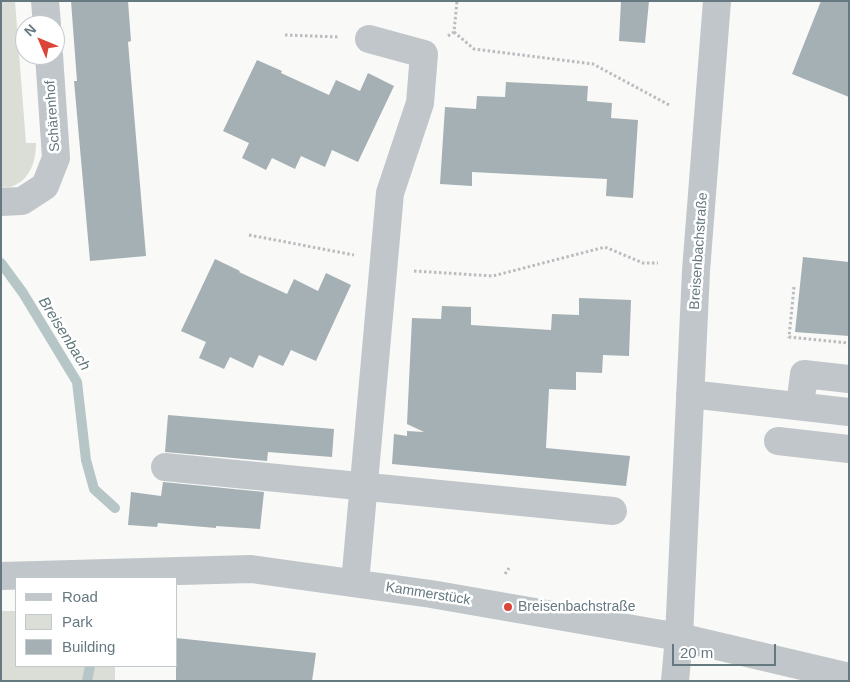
<!DOCTYPE html>
<meta charset="utf-8">
<style>
body{margin:0}
#map{position:relative;width:850px;height:682px;overflow:hidden;background:#f9f9f7;font-family:Helvetica,sans-serif}
canvas{display:block}
.frame{position:absolute;inset:0;border:2px solid #667981;pointer-events:none}
.legend{position:absolute;left:15px;top:577px;width:162px;height:90px;box-sizing:border-box;background:#fff;border:1px solid #c2c9cd;margin:0;padding:6px 9px;list-style:none;font-size:15px;color:#667981}
.legend li{display:flex;align-items:center;gap:10px;height:25px}
.legend b{width:25px;border:1px solid #c2c9cd}
.north{position:absolute;left:15px;top:15px;width:50px;height:50px;box-sizing:border-box;background:#fff;border:1px solid #c2c9cd;border-radius:50%;rotate:315deg;font-size:14px;font-weight:700;line-height:20px;text-align:center;color:#667981}
.north::after{content:'';display:block;margin:auto;width:18px;height:22px;background:#da4537;clip-path:polygon(50% 0,100% 100%,50% 72%,0 100%)}
.scale{position:absolute;left:672px;top:644px;width:104px;height:22px;box-sizing:border-box;border:2px solid #667981;border-top:0;padding-left:6px;font-size:15px;line-height:18px;white-space:nowrap;color:#667981;-webkit-text-stroke:4px #fff;paint-order:stroke}
</style>
<div id="map">
<canvas width="850" height="682"></canvas>
<div class="frame"></div>
<ul class="legend">
<li><b style="height:6px;background:#c0c6c9"></b>Road</li>
<li><b style="height:14px;background:#daded7"></b>Park</li>
<li><b style="height:14px;background:#a5b0b4"></b>Building</li>
</ul>
<div class="north">N</div>
<div class="scale">20 m</div>
</div>
<script>
const c = document.querySelector('canvas').getContext('2d');
c.lineJoin = 'round';
function fillPath(path, color) { c.fillStyle = color; c.fill(path, 'evenodd'); }
function trace(path, color, width, dash) { c.strokeStyle = color; c.lineWidth = width; c.lineCap = dash ? 'butt' : 'round'; c.setLineDash(dash || []); c.stroke(path); }
function write(font, color, halo, rows, align = 'center') {
  c.font = font + ' Helvetica,sans-serif'; c.lineWidth = 5; c.setLineDash([]); c.textBaseline = 'middle'; c.strokeStyle = halo; c.fillStyle = color; for (const [text, x, y, turn = 0] of rows) {
    c.save(); c.translate(x, y); c.rotate((+turn || 0) * Math.PI / 180); c.textAlign = isNaN(turn) ? turn : align; if (halo) c.strokeText(text, 0, 0); c.fillText(text, 0, 0); c.restore();
  }
}
const green = new Path2D(`
 M1,1H15L26,143H36C36,160 31,179 13,186C10,188 5,187 1,188Z
 M1,611H16V666H115V681H1Z`);
const stream = new Path2D(`
 M1,263L23,293L77,382L86,460L94,489L115,508
 M87,681L90,666`);
const building = new Path2D(`
 M71,1H128L131,41L128,42L146,256L90,261L74,81H77Z
 M621,1H649L645,43L619,41Z
 M821,1H849V97L792,74Z
 M257,60L282,71L281,73L329,95L336,80L360,91L368,73L394,86L358,162L332,150L325,167L301,156L295,169L272,158L266,170L242,158L249,143L223,131Z
 M506,82L588,86L587,101L612,103L611,118L638,120L633,198L606,196L607,179L472,172V186L440,184L445,107L476,109L477,96L505,97Z
 M803,257L849,262V336L795,332Z
 M215,259L240,271L239,272L287,294L294,279L318,291L326,273L351,285L316,361L291,350L283,366L259,355L253,368L230,357L224,369L199,358L206,342L181,331Z
 M579,298L631,300L629,356L603,355L602,373L576,372V390L549,389L546,448L630,456L626,486L392,464L394,434L407,436V431L424,432L407,424L412,318L441,319L442,306L471,307V325L551,330L552,314L579,315Z
 M168,415L334,429L332,457L268,452L267,461L165,452Z
 M163,482L264,492L260,529L216,526V528L158,523L157,527L128,525L131,492L161,496Z
 M176,638L316,653L312,681H176Z`);
const path = new Path2D(`
 M454,32L474,49L593,64L671,106
 M285,35L339,37
 M448,36L454,32L457,1
 M249,235L354,255
 M414,271L493,276L605,247L643,263H658
 M794,287L789,337L849,343
 M505,574L509,568`);
const minor = new Path2D(`
 M45,1L47,25
 M1,202L22,201L45,186L56,158L49,55
 M690,394L849,412
 M800,406L804,374L849,379
 M778,441L849,449
 M165,467L613,511
 M1,576L251,569L431,594L679,637L849,677
 M355,583L390,193L420,103L424,54L369,39
 M675,681L679,637L696,271L717,1`);
const markers = [
 [508,607,5,"#da4537"]
];
const streetNames = [
 ["Schärenhof",53,116,-94],
 ["Breisenbachstraße",699,251,-86],
 ["Kammerstück",428,594,9]
];
const poiNames = [
 ["Breisenbachstraße",518,607]
];
const waterNames = [
 ["Breisenbach",64,334,58]
];
fillPath(green, '#daded7');
trace(stream, '#b6c5c6', 10);
fillPath(building, '#a5b0b4');
trace(path, '#b9bdbf', 3, [2.5, 2.5]);
trace(minor, '#c0c6c9', 28);
for (const [x, y, r, color] of markers) { const dot = new Path2D(); dot.arc(x, y, r, 0, 2 * Math.PI); c.fillStyle = color; c.fill(dot); trace(dot, '#fff', 2); }
write('14px', '#667981', '#fff', streetNames);
write('14px', '#667981', '#fff', poiNames, 'left');
write('italic 15px', '#60777a', '#fff', waterNames);
</script>
